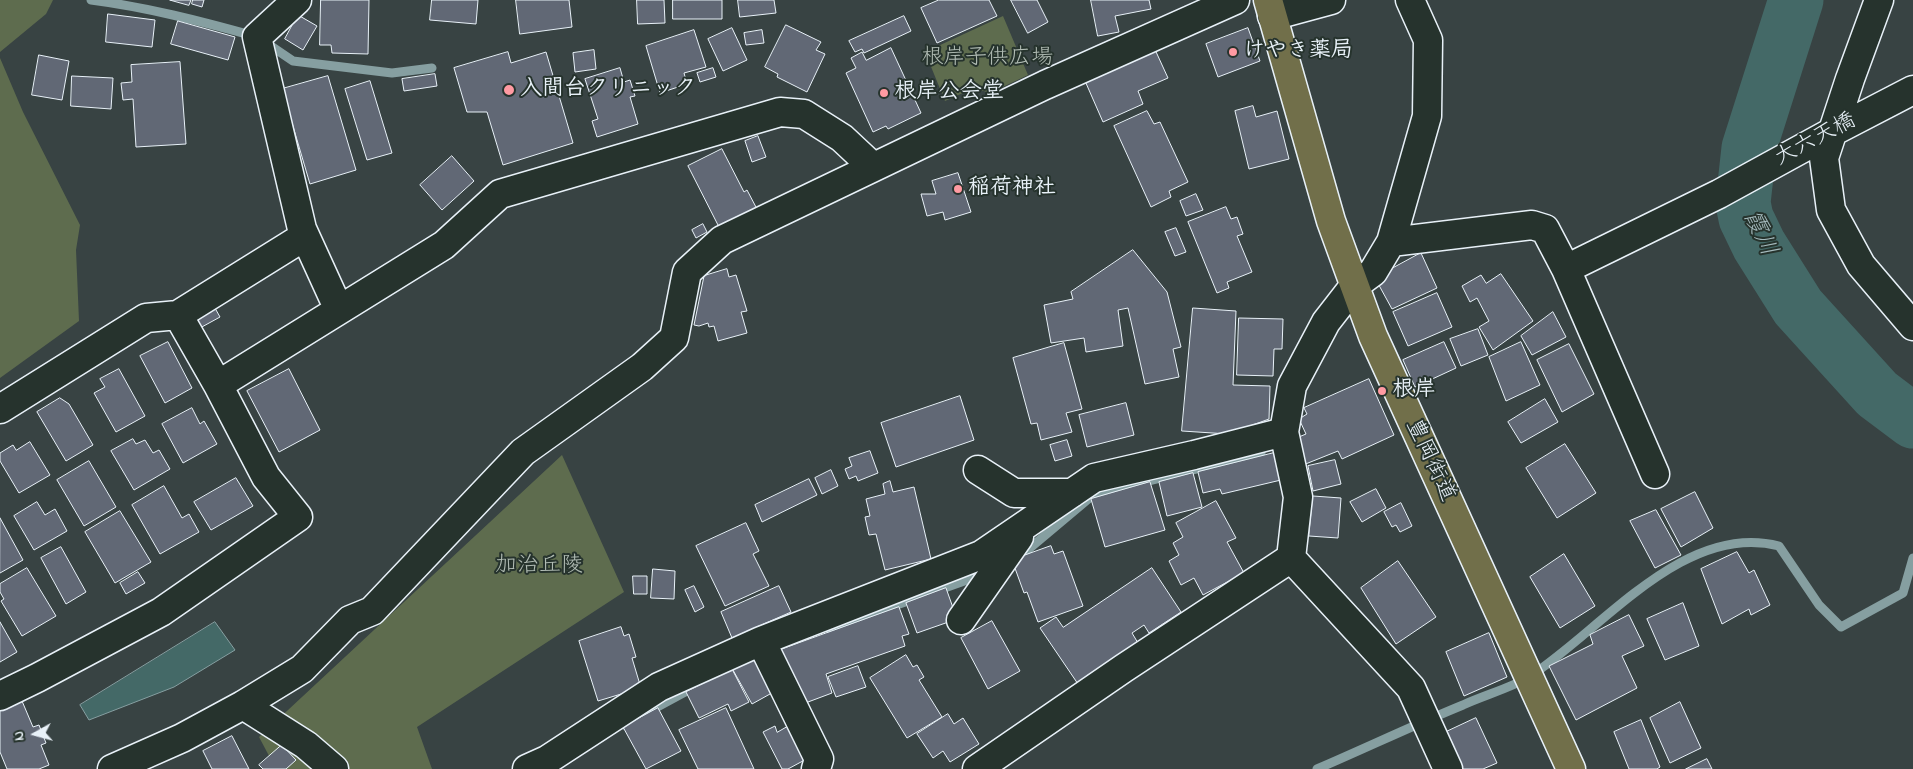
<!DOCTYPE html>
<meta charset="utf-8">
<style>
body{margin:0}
#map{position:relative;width:1913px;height:769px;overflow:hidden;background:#384343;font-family:"Indie Flower",sans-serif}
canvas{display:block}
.north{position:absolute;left:10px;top:709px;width:50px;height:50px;-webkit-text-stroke:4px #26332d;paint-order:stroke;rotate:263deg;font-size:14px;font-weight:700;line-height:20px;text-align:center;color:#e8f1f8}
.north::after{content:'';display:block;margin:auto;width:18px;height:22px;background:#e8f1f8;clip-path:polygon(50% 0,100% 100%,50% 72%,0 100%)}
</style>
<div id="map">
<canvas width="1913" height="769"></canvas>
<div class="north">N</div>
</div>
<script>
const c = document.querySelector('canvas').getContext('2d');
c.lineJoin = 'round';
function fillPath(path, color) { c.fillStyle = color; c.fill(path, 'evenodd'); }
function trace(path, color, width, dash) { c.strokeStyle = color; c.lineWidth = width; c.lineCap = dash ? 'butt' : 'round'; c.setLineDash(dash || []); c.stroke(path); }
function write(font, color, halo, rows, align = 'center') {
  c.font = font + ' "Indie Flower","Klee One",sans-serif'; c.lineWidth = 4; c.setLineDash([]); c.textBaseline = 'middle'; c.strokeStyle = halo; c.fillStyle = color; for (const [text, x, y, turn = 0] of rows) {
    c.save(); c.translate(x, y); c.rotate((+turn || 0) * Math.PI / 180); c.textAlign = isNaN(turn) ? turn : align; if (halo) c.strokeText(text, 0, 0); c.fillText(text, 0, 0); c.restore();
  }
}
const green = new Path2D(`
 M0,0H53L46,14L0,52Z
 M1003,16L1028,75L990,93L974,88L945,101L925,52Z
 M0,58L23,112L80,225L76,250L79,321L0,378Z
 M562,455L624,592L417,727L432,769H276L259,737Z`);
const water = new Path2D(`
 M215,622L235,650L174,687L89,720L80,705Z`);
const stream = new Path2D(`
 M91,0C146,7 200,21 254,36
 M265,42L293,61L392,73L432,68
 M1018,558L1093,495L1261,453
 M829,629L984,574
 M624,725L709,679
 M1317,769C1366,748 1414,725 1463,705C1482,696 1513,687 1529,677C1601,631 1684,521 1779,546L1819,605L1841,627L1903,593L1913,558`);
const river = new Path2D(`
 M1796,0L1749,148L1743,203L1746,218L1759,245L1798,307L1877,394L1913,421`);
const building = new Path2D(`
 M170,0H191L189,5Z
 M193,0H204L202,7L192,4Z
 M321,0H369L368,54L332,53L331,45H320Z
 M432,0H478L476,24L430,20Z
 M516,0H569L572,27L520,34Z
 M637,0H664L665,23L638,24Z
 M673,0H722V19H673Z
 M738,0H774L776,13L740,17Z
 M939,0H989L997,16L937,43L921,8Z
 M1011,0H1037L1048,22L1028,33Z
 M1091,0H1149L1151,9L1115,16L1119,32L1098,36Z
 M108,14L155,20L152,47L106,42Z
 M298,15L317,26L303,50L285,39Z
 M904,16L911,31L864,53L862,49L855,52L849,41Z
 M178,21L235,37L228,60L171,44Z
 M786,25L821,42L816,50L825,54L807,92L777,77L778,74L765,67Z
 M732,28L747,60L723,71L708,39Z
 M1248,28L1260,61L1218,77L1206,44Z
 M694,30L706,67L684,73L687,84L660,93L646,46Z
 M762,30L764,43L746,45L744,33Z
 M1152,43L1168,78L1138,91L1143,104L1103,122L1082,74Z
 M891,48L921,113L888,129L886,126L873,132L846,73L856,68L851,58L862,52L866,60Z
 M594,50L596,69L575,72L573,53Z
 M508,52L511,63L546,52L573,143L503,165L487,112H467L454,68Z
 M39,55L69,61L62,100L32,95Z
 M180,62L186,144L136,147L133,99L123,100L121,83L132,82L131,65Z
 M620,68L624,82L630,80L635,96L630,97L638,124L597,137L592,121L598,119L585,79Z
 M713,68L716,77L700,82L697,73Z
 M435,74L437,86L404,91L402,79Z
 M72,76L113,78L111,109L71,106Z
 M328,76L356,170L310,184L282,89Z
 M370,81L392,153L367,160L345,89Z
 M1253,106L1256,117L1277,111L1289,159L1249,169L1235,111Z
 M1147,111L1154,124L1160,122L1188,182L1169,191L1171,197L1151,207L1114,126Z
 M758,136L766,157L752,162L745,141Z
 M722,149L744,192L747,190L757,209L720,229L688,166Z
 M452,156L474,181L442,210L420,185Z
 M958,173L971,212L945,220L943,212L927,216L921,194H936L932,181Z
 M1196,194L1203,210L1186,216L1180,201Z
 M1226,207L1231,219L1237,217L1243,234L1237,236L1252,272L1227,282L1229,288L1217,293L1188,222Z
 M703,224L707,232L696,238L692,230Z
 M1176,228L1186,252L1175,256L1165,232Z
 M1133,250L1167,292L1181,347L1173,349L1179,377L1145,384L1128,308L1118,310L1123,346L1086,352L1084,338L1051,343L1044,305L1073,299L1071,292Z
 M1421,253L1437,288L1392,309L1375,278Z
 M727,269L729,277L736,275L747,311L741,312L747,333L718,341L714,326L709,327L708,323L699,326L694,325L704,276Z
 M1501,274L1533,321L1493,350L1479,327L1489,321L1477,298L1470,302L1462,286L1481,275L1486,283Z
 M1437,293L1452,327L1408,346L1393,312Z
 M211,301L220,317L200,328L191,311Z
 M1193,308L1236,311L1233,385L1270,386L1269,419L1228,434L1182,431Z
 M1553,312L1566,337L1532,355L1521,336Z
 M1239,318L1283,319L1282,349H1274L1273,376L1237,375Z
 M1478,329L1488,355L1461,366L1450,339Z
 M168,342L192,388L165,403L140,356Z
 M1444,342L1456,368L1415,387L1403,360Z
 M1521,342L1540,385L1506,401L1489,357Z
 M1064,343L1082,409L1066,413L1072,432L1041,440L1037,423L1031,424L1013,358Z
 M1569,344L1594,394L1562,412L1537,360Z
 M119,369L145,416L116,432L94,393L105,387L100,379Z
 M289,369L320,430L279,452L247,391Z
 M1369,379L1394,435L1342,459L1338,451L1303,465L1294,439L1306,434L1299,419L1307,414L1304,408Z
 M960,396L974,440L896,467L881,423Z
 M60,398L69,404L93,445L66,461L37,412Z
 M1545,399L1558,422L1521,443L1508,422Z
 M1126,403L1134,435L1087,447L1079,415Z
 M192,408L200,424L204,421L217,444L183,463L162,424Z
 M133,439L136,444L145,440L153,453L159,450L170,469L134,490L111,451Z
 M1067,440L1072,456L1055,461L1050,445Z
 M30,442L50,475L19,493L0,461V453L13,445L16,450Z
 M1565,444L1596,493L1557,518L1526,468Z
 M870,451L878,473L858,481L856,476L849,479L845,469L852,466L849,458Z
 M1274,453L1281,480L1222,494L1220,489L1203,493L1198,472Z
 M1335,460L1341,484L1313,491L1308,466Z
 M89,461L116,507L84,526L57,480Z
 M831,470L838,486L822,494L815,478Z
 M1193,473L1202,507L1167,516L1159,482Z
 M236,478L253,506L211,530L194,502Z
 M809,479L817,495L762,522L755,505Z
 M890,481L893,492L914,487L931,559L885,570L876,534L869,535L865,517L870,516L866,499L885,494L883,484Z
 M1150,482L1165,530L1105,547L1091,499Z
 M164,486L182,518L189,514L199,532L160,554L132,505Z
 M1376,489L1386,508L1362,522L1350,502Z
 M1695,492L1713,528L1681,547L1661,509Z
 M1313,496L1341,498L1338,538L1309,536Z
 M1216,501L1236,538L1227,542L1244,573L1203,595L1194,578L1181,585L1169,561L1179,555L1173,543L1183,537L1176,523Z
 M37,502L45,515L55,509L67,531L34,550L14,516Z
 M1401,503L1412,526L1400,532L1396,525L1392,527L1384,512Z
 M1656,510L1681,555L1655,568L1630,521Z
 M120,511L151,562L115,583L85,532Z
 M0,518L23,560L0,573Z
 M746,523L759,551L753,554L769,586L725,606L696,546Z
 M1051,546L1054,554L1063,551L1083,606L1038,622L1027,592L1024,593L1012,560Z
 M61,547L86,592L66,604L41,558Z
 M1737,552L1749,573L1754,570L1770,605L1751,615L1749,609L1722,624L1701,569Z
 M1564,554L1595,606L1560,628L1530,577Z
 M1398,561L1436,617L1396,644L1361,588Z
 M27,568L56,616L22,636L1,601L4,599L0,592V584Z
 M1152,568L1181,612L1149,633L1144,625L1132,633L1138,643L1078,684L1040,628L1056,617L1063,627Z
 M653,569L675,571L674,599L651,598Z
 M138,572L145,583L126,594L120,583Z
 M633,576H647V594H634Z
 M694,586L704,607L695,612L685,590Z
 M779,586L791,612L732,638L721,612Z
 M946,588L957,619L917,633L906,603Z
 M1683,603L1699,646L1665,660L1647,619Z
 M899,607L909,634L902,636L905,646L826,674L832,693L800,705L780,650Z
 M1629,615L1644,646L1622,656L1637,688L1576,720L1549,666L1593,644L1590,635Z
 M992,621L1020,671L988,689L961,638Z
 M0,622L17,652L0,662Z
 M621,627L624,636L629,634L636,657L632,658L641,688L598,701L579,641Z
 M1489,633L1507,677L1464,696L1446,652Z
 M760,655L779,689L752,704L733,670Z
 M906,655L913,667L917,665L924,677L919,680L942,717L907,738L870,678Z
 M858,666L866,687L836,697L828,677Z
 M732,669L749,702L731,711L728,704L699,718L686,692Z
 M22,701L33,727L39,725L46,743L41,745L49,765L39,769H7L0,752V710Z
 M1680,702L1701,748L1670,763L1650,718Z
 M658,708L681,751L646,769L623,727Z
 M726,708L754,769H698L679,730Z
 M948,714L954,724L963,718L979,744L950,762L943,751L933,758L917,734Z
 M1476,718L1497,763L1483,769H1460L1444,733Z
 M1641,720L1660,767L1657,769H1629L1614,732Z
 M794,723L812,756L788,769H782L763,732L775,726L777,732Z
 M232,736L249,769H212L203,751Z
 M282,745L296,760L286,769H263L259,765Z
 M1707,759L1712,769H1686Z`);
const minor = new Path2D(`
 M297,0L257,37L302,229L339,310
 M1410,0L1428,40L1427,116L1391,242L1373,272L1354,286L1326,322L1292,386L1284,432L1298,497L1291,558L1411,688L1448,769
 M1879,0L1850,79L1824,158L1831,210L1861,265L1913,326
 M1272,16L1331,0
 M1391,242L1532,225L1545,229L1566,269L1655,474
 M1566,269L1719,194L1834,131L1913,90
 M178,315L305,236
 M218,385L444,245L500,194L780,112L804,114L842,138L873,167
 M0,409L146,318L178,315L218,385L266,477L298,517L161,612L37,678L0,696
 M978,470L1014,493H1072
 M961,620L1019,537
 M761,641L819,759L816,769
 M243,705L306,745L334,769
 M112,769L182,738L243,705L302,669L350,620L372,611L523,452L642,367L674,338L687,272L722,240L1045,85L1235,0
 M527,769L547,760L659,687L761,641L981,555L1094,478L1194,455L1284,432
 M977,769L1124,668L1291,558`);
const major = new Path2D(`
 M1268,0L1331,221L1373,336L1571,769`);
const markers = [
 [1233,52,5,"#ff9aa2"],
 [509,90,6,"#ff9aa2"],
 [884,93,5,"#ff9aa2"],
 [958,189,5,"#ff9aa2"],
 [1382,391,5,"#ff9aa2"]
];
const poiNames = [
 ["けやき薬局",1243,52],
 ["入間台クリニック",520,90],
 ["根岸公会堂",894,93],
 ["稲荷神社",968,189],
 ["根岸",1392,391]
];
const parkNames = [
 ["根岸子供広場",987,59],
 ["加治丘陵",539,567]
];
const streetNames = [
 ["大六天橋",1816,141,-28],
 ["豊岡街道",1429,461,65]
];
const waterNames = [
 ["霞川",1758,234,65]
];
fillPath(green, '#5e6c4e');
fillPath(water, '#446967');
trace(water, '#869fa1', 1);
trace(stream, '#869fa1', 9);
trace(river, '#446967', 55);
fillPath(building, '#616875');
trace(building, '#e8f1f8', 1);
trace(minor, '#e8f1f8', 31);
trace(major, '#e8f1f8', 31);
trace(minor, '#26332d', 28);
trace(major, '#716f4a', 28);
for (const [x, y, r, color] of markers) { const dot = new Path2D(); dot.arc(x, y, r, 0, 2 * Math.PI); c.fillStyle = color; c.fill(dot); trace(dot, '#26332d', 2); }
write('bold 22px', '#e8f1f8', '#26332d', poiNames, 'left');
write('22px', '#b1bcb4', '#26332d', parkNames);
write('22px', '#e8f1f8', '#26332d', streetNames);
write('italic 24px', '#a6bbbe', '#26332d', waterNames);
</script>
